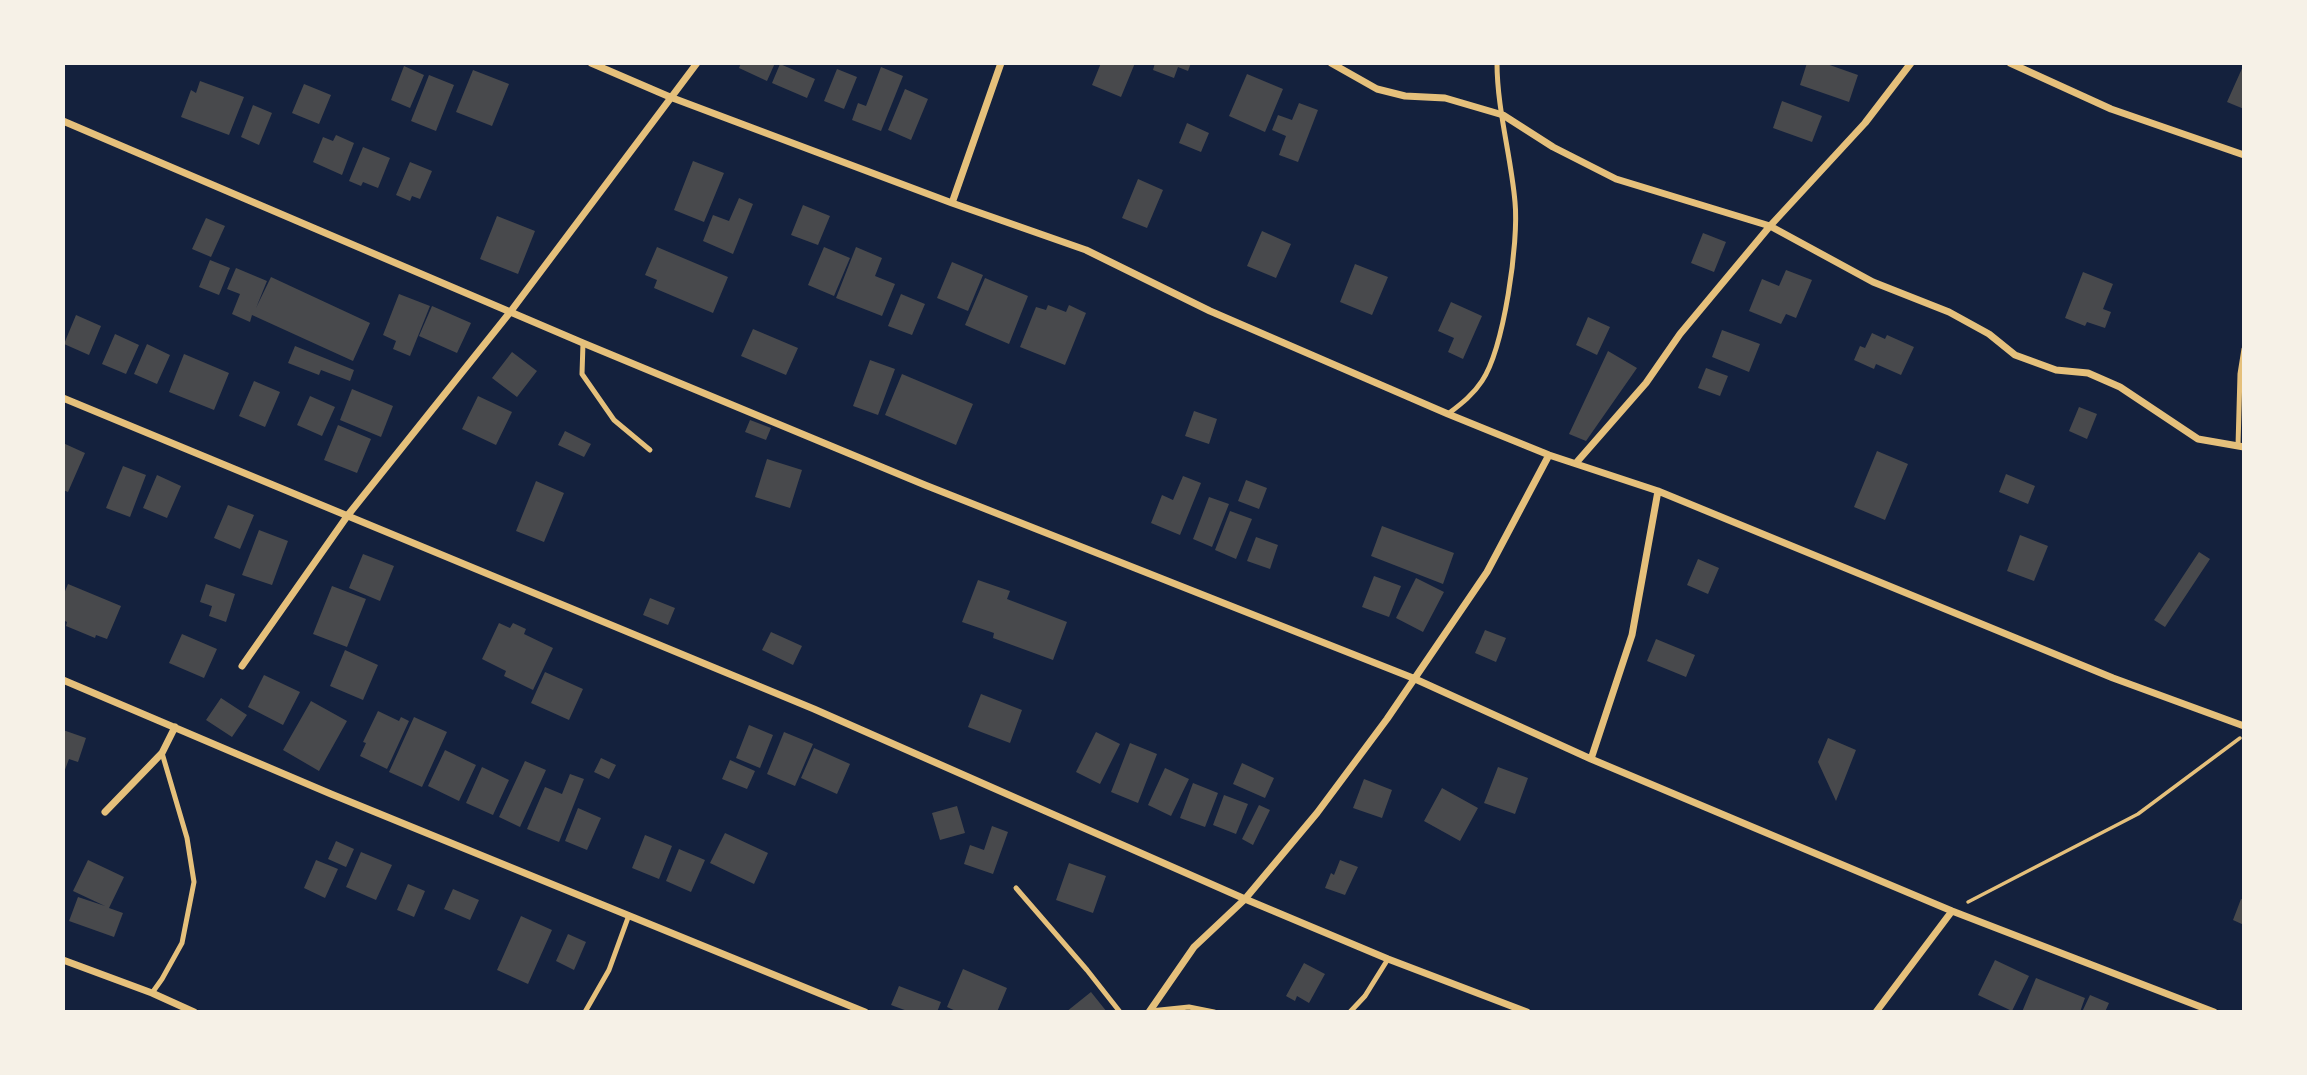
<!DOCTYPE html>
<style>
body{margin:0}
#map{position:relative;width:2307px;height:1075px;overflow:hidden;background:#14213d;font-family:Lora,serif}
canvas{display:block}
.frame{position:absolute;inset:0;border:65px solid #f6f1e7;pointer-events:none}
</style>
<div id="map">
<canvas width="2307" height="1075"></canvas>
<div class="frame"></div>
</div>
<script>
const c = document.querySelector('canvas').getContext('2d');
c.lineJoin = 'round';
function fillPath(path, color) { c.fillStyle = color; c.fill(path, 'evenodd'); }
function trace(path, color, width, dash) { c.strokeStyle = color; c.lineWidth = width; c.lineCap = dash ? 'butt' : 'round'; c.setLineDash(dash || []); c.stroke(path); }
const building = new Path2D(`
 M741,63H775L767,81L739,68Z
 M1101,63H1135L1121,97L1092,85Z
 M1155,63H1191L1188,71L1178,67L1174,78L1153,70Z
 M1807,63H1824L1858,75L1849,102L1800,85Z
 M780,64L815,79L807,98L772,83Z
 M2244,64V109L2227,102Z
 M404,66L424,75L410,108L391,100Z
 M881,67L903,76L881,131L852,120L858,103L866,106Z
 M837,69L857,77L844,109L824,101Z
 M473,70L509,84L492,126L456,112Z
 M1247,74L1283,89L1265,132L1229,116Z
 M429,75L454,85L436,131L411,121Z
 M200,81L244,97L229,135L181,117L191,90L196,93Z
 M304,84L331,95L319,124L292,113Z
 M905,89L928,99L911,140L888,130Z
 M1782,101L1822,116L1812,142L1773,128Z
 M1299,103L1318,110L1298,162L1279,155L1286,136L1272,130L1278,115L1292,120Z
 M253,105L272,113L259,145L241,137Z
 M1187,123L1209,133L1201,152L1179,143Z
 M336,135L354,143L342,175L313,162L323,137L333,141Z
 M363,147L390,158L378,188L363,182L361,186L349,181Z
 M693,161L724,173L704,222L674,210Z
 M410,162L432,171L420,199L412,196L410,201L396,195Z
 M1138,179L1163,190L1147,228L1122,218Z
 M739,198L753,204L733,254L703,241L713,215L729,221Z
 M803,205L830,216L818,245L791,235Z
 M497,216L535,231L518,274L480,259Z
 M206,218L225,226L211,257L192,249Z
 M1262,231L1291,244L1276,278L1247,266Z
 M1703,233L1726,242L1714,272L1691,263Z
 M657,247L728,277L713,313L654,288L657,280L645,275Z
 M824,247L850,258L834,296L808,285Z
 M856,247L882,258L875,276L895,284L882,316L836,298Z
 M210,260L230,268L219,295L199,287Z
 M952,262L983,275L968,311L937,298Z
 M1355,264L1388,277L1372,315L1340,302Z
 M236,268L267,281L256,308L271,277L370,323L353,361L252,315L250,322L232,314L240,294L227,289Z
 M1786,270L1812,280L1796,318L1786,314L1781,324L1749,311L1762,279L1779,286Z
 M2083,272L2113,284L2103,309L2111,312L2105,328L2087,322L2085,326L2065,318Z
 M985,278L1028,296L1009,344L965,325Z
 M399,294L430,306L410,356L393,349L396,341L383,335Z
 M901,294L925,304L912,335L888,326Z
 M1451,302L1482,316L1463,359L1448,352L1454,338L1438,331Z
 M1048,305L1066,312L1069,305L1086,313L1065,365L1020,347L1036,307L1046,310Z
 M432,306L471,323L457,353L419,336Z
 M76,315L101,326L89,355L64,344Z
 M1588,317L1610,327L1597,355L1576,345Z
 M753,329L798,348L786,375L741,356Z
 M1722,330L1760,344L1749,372L1712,357Z
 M1872,333L1885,339L1887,335L1914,347L1901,375L1876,364L1874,369L1854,360L1860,346L1865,348Z
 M115,334L139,345L126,374L102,364Z
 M147,344L170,355L157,384L134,374Z
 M295,346L354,370L350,381L321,370L319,375L288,363Z
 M1608,351L1637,368L1586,441L1569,434Z
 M512,352L537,371L517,397L492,378Z
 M184,354L229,373L214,410L169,392Z
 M870,360L895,369L878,415L853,406Z
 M1706,368L1728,376L1720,396L1698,388Z
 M902,374L973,404L956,445L885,415Z
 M254,381L280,392L265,427L239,416Z
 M352,389L393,406L381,437L340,420Z
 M310,396L335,407L322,436L297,425Z
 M478,396L512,412L496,445L462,429Z
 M2079,407L2097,414L2087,439L2069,431Z
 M1194,411L1217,419L1209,444L1185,436Z
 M750,420L771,428L766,440L745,432Z
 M338,425L371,439L357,473L324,460Z
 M565,431L591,444L584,457L558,445Z
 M63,443L85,453L68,492L63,490Z
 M1877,451L1908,464L1885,520L1854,507Z
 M767,459L802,470L790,508L755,497Z
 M123,466L146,475L130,517L106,508Z
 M2006,474L2035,486L2028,504L1999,492Z
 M157,475L181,486L167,518L143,508Z
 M1183,476L1201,483L1180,535L1151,523L1162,495L1173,500Z
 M1246,480L1267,488L1259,509L1238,501Z
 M536,481L564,493L544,542L516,531Z
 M1209,497L1229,504L1212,547L1193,539Z
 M228,505L254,515L240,549L214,538Z
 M1230,511L1252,519L1236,559L1215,550Z
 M1382,526L1454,553L1443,584L1371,556Z
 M259,530L288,541L272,585L242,575Z
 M2020,535L2048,546L2034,581L2007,571Z
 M1256,537L1278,545L1270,569L1247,561Z
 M2199,552L2210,559L2165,627L2154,620Z
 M363,554L394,566L380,601L349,588Z
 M1698,559L1719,568L1708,594L1687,585Z
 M1374,576L1401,586L1389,617L1362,607Z
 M1416,578L1444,592L1423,632L1396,618Z
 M978,580L1010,591L1007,599L1067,622L1053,660L993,638L994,633L962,622Z
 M68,584L121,606L107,639L96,635L95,638L66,626L67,622L63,620V596Z
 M206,584L235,594L226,622L209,616L212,606L200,602Z
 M332,586L366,599L347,647L313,634Z
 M650,598L675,608L668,625L643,615Z
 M499,623L510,628L513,623L526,629L524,634L553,648L533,690L504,676L506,671L482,659Z
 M1485,630L1506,638L1496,662L1475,653Z
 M771,632L802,646L793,665L762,650Z
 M182,634L217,649L204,678L169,663Z
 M1656,639L1695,655L1686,677L1647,661Z
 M345,650L378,665L363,700L330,686Z
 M545,672L583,689L569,720L531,703Z
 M264,675L300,692L283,725L248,707Z
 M981,694L1022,710L1010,743L968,727Z
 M221,698L247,715L232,737L206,720Z
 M311,701L347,721L319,771L283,750Z
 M378,711L399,721L401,717L409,721L387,769L360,756L366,743L363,742Z
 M414,717L447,732L422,787L389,772Z
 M749,725L773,735L760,768L736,758Z
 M63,730L86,738L78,762L69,759L63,775Z
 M784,732L813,744L795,786L767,774Z
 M1096,732L1120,744L1100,784L1076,772Z
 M1828,738L1856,750L1836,801L1818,762Z
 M1130,743L1157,754L1138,803L1111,792Z
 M814,748L850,764L837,794L801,778Z
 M445,750L476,765L459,801L428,786Z
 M601,758L616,765L609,779L594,772Z
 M730,760L755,771L747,789L722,779Z
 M525,761L546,770L520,827L499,817Z
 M1242,763L1274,778L1265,798L1233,784Z
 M482,767L509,780L493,815L466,803Z
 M1498,767L1528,778L1515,814L1484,803Z
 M1165,768L1189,779L1171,816L1148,805Z
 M570,774L584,779L559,842L527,829L545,787L562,794Z
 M1364,779L1392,790L1382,818L1353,808Z
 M1193,783L1218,793L1205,827L1180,818Z
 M1442,788L1478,808L1460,841L1424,821Z
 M1224,795L1248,804L1236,834L1213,825Z
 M1259,805L1270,810L1253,845L1242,839Z
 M957,806L965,833L940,840L932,813Z
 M578,808L601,818L587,850L565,841Z
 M992,826L1008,832L993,874L964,864L970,845L984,850Z
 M725,833L768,853L754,884L710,863Z
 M645,835L672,846L659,879L632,868Z
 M336,841L354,849L346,867L328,859Z
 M679,849L705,860L691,892L666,881Z
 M361,852L392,865L376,900L346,887Z
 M88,860L124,877L109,908L123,913L114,937L69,921L78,897L105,906L73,891Z
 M316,860L338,869L325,898L304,888Z
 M1340,860L1358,867L1345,895L1325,888L1331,873L1334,875Z
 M1069,863L1106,876L1093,913L1056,900Z
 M408,884L425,891L414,917L397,910Z
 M453,889L479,900L470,920L444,909Z
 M2241,899L2244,900V925L2233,920Z
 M521,916L552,930L528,984L497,970Z
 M568,934L586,942L574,970L556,961Z
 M1995,960L2029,976L2012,1011L1978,995Z
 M1304,963L1325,974L1309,1003L1297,996L1295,1001L1286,996Z
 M963,969L1007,988L997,1012H958L947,1007Z
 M2036,978L2085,998L2080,1012H2022Z
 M899,986L941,1002L937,1012H910L891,1005Z
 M1091,992L1107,1012H1066Z
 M2090,995L2109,1003L2105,1012H2082Z`);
const path = new Path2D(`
 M1968,902L2138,814L2240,738`);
const service = new Path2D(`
 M583,343L582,374L614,420L650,450
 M1448,414C1461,404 1473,395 1482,381C1504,348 1519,242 1515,202C1511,156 1497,109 1497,63
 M2238,446L2240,374L2244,349
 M1016,888L1087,970L1120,1012
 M152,993L162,979L182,943L194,882L187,838L162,753
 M1150,1011L1189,1007L1214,1012
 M585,1012L609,970L629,915
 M1350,1012L1365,996L1388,959`);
const minor = new Path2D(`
 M591,63L670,97L952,203L1086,250L1210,311L1448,414L1549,455L1658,491L2113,678L2244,726
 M1331,63L1377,89L1405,96L1445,98L1503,115L1553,147L1616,179L1770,226L1873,282L1949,312L1989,334L2015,355L2056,370L2088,373L2120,387L2198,439L2244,447
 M2010,63L2111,109L2244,155
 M63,121L583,343L925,485L1413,678L1591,759L1952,911L2214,1012
 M952,203L1001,63
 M63,398L814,709L1245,899L1388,959L1527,1012
 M1576,463L1646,383L1680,334L1770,226L1865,123L1911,63
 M242,666L348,515L511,311L697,63
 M63,680L331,794L865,1012
 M1591,759L1632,635L1658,491
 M105,812L162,753L175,727
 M63,960L152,993L194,1012
 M1149,1012L1194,947L1245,899L1317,813L1387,719L1487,572L1549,455
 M1876,1012L1952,911`);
fillPath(building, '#48494c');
trace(path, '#e5c07b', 3.5);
trace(service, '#e5c07b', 5);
trace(minor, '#e5c07b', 7);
</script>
